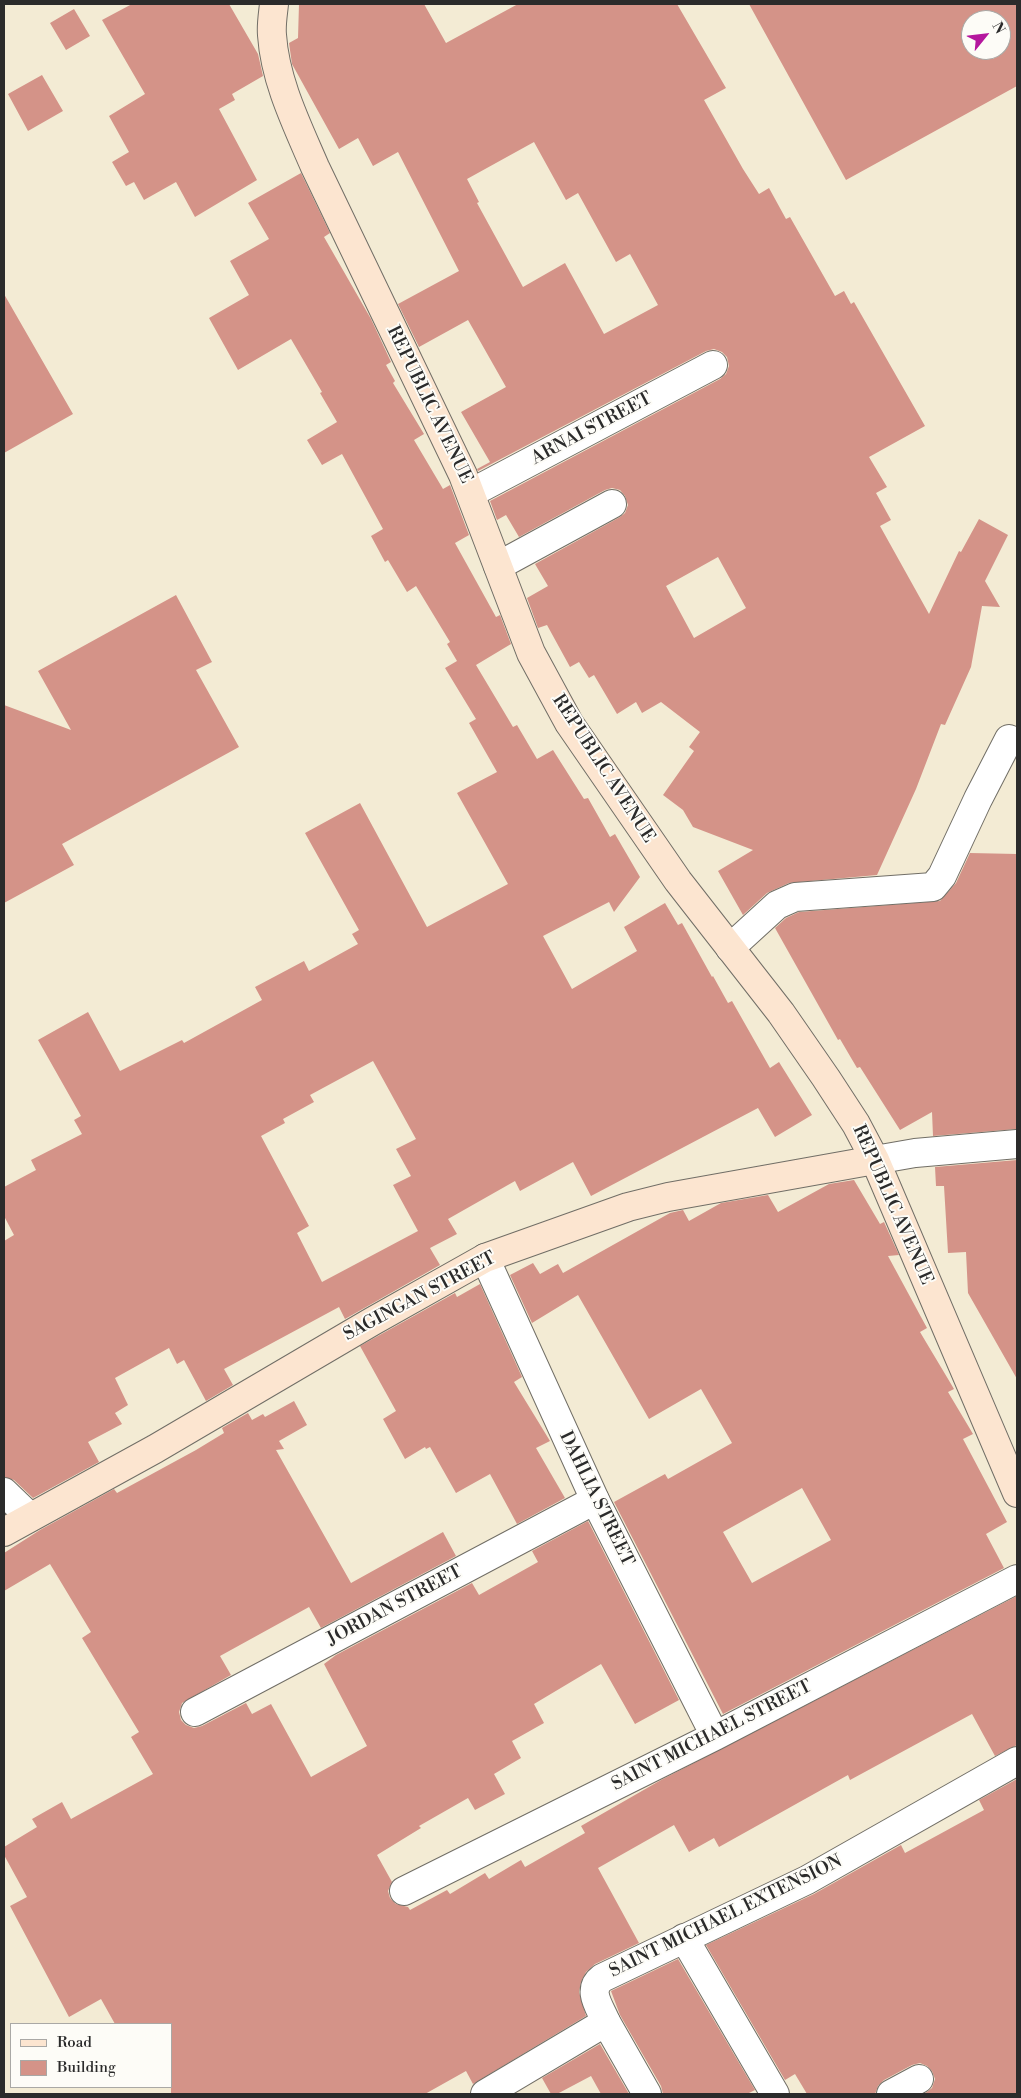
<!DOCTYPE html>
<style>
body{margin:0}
#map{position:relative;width:1021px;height:2098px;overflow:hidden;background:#f3ebd4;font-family:"Libre Bodoni",serif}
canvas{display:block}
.frame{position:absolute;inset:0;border:5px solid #2b2b2b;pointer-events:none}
.legend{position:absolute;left:10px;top:2023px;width:162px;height:65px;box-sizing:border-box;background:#fdfcf7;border:1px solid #a9a8a5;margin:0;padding:6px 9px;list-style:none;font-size:15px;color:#2b2b2b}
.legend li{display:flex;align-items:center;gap:10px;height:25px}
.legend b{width:25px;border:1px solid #a9a8a5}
.north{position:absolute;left:961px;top:10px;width:50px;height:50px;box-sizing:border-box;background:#fdfcf7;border:1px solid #a9a8a5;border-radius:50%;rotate:61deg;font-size:14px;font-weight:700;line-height:20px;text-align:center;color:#2b2b2b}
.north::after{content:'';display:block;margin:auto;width:18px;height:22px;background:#b5179e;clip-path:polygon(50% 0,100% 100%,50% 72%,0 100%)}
</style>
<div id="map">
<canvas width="1021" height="2098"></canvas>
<div class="frame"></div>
<ul class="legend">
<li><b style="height:6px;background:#fce5d0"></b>Road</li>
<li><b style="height:14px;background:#d49388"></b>Building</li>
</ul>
<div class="north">N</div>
</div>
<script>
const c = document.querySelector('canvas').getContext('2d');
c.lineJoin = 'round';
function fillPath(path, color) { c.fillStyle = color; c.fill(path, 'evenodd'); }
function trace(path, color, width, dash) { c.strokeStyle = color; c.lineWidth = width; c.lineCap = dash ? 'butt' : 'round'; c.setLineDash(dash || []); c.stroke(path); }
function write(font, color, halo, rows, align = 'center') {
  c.font = font + ' "Libre Bodoni",serif'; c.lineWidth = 4; c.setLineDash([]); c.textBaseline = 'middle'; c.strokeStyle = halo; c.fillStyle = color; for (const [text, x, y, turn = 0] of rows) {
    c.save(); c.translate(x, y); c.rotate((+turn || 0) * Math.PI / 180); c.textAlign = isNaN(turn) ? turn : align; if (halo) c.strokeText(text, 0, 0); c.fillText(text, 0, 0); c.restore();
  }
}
const building = new Path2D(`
 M132,4H229L258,54L263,76L232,94L235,100L219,109L257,180L195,217L176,182L144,200L134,182L126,186L112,162L129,152L109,116L145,94L102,20Z
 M299,4H424L446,43L518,4H677L726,88L704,100L743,169L759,194L769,188L786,219L790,217L835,296L844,291L851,304L854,302L925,426L869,457L887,487L876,493L891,520L880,526L929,614L959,551L961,552L979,519L1008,535L985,581L1000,607L982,606L971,667L945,725L941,724L916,789L877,875L789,883L767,893L743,915L718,871L753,850L693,827L683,810L663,795L694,751L689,747L700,732L661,702L642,713L636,702L617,714L594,675L589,678L579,662L570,667L547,625L538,628L527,598L548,586L535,564L620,517L625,513L628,505L625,496L620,490L612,488L605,490L519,537L506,515L497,520L490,501L720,379L726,374L729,366L727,357L722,352L714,349L706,351L478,471L477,469L490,462L461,412L506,387L468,320L419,347L398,304L459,271L398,152L373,166L358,138L339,149L292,64L289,43L298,38ZM534,142L566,200L578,193L616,262L630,254L658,305L604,334L565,263L523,287L477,203L479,202L467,179ZM718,557L746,608L694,638L666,586Z
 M749,4H1017V86L846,180ZM971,20H1001V50H971Z
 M74,9L90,36L66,50L50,23Z
 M42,75L63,111L28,131L8,94Z
 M301,173L330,233L324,237L371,319L391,362L386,365L395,381L393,383L424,434L414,440L443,489L450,485L469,535L455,543L496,617L500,615L511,644L476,665L513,727L517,725L537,759L553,750L584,799L588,798L610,837L615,834L640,877L614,912L609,902L543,936L572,989L637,951L624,927L665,903L678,925L682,923L712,977L713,976L728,1003L732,1001L770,1068L779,1062L812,1115L775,1137L758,1108L591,1196L573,1162L520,1191L515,1181L448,1219L457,1234L430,1248L440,1265L345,1319L339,1307L224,1369L233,1385L206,1401L184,1360L177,1364L169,1348L115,1378L128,1405L115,1413L122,1424L88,1442L99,1462L33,1498L14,1480L4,1477V1241L14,1235L4,1216V1187L36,1170L31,1160L82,1134L74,1120L81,1116L38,1040L88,1012L120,1071L182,1040L184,1043L262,1000L255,987L304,961L309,971L358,944L352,934L359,930L305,833L360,803L427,927L508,884L457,793L497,772L469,723L476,719L445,668L457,661L447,644L450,642L416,586L407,592L388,560L385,562L371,536L383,529L342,454L322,465L307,440L337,422L320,393L322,392L291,339L238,370L209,318L249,295L230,261L269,239L248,203ZM373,1061L416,1139L396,1149L411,1176L393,1185L418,1231L322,1282L297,1233L309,1226L261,1136L285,1123L283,1119L314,1102L310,1095Z
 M4,294L73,414L4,453Z
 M176,595L212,662L196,670L239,747L62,844L74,865L4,903V705L71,730L38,671Z
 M970,853L1017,854V1129L933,1136L932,1112L900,1130L860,1067L857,1068L840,1039L838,1040L775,928L786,918L799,912L940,901L956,883Z
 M1017,1160V1379L968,1293L966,1252L948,1253L944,1186H936L935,1167Z
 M854,1180L880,1224L884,1222L899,1255L888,1256L927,1328L920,1332L954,1389L948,1392L973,1434L963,1439L1007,1522L986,1534L1004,1568L723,1714L614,1502L665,1474L668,1479L732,1443L701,1389L649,1419L578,1295L532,1323L510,1275L533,1263L540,1274L558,1264L563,1273L670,1213L683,1210L689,1221L721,1203L768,1195L778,1212L829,1184ZM802,1488L831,1540L752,1583L723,1532Z
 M480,1284L522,1377L514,1382L550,1441L536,1448L565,1498L517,1524L490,1474L456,1493L430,1447L426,1449L425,1447L405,1459L383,1419L396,1411L360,1346L455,1293L457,1297Z
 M294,1401L307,1425L279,1441L284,1449L276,1450L351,1583L443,1532L456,1556L321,1628L309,1607L220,1656L231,1675L182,1703L179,1712L181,1720L186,1725L194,1728L202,1726L246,1703L252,1714L271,1704L311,1777L367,1746L324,1664L336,1655L472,1583L479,1595L538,1562L532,1551L588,1521L679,1700L635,1724L601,1664L534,1704L544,1723L512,1741L521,1758L494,1774L505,1794L475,1810L468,1798L419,1826L421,1828L377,1855L392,1882L388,1891L390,1898L396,1904L408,1907L410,1910L447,1890L450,1894L485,1873L489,1879L521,1860L525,1867L585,1833L581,1826L661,1780L1017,1596V1745L995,1756L972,1714L850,1780L848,1775L719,1847L714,1838L689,1852L674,1825L598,1868L639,1943L595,1964L586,1972L581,1982L579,1992L586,2016L473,2084L466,2071L425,2094H171V2024H115L101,1999L69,2017L10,1906L27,1897L4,1855V1847L37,1827L32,1819L62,1802L71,1819L153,1774L131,1737L139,1732L82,1638L91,1632L50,1564L4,1591V1553L40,1530L114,1489L117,1493L196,1450L224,1433L222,1428L248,1413L252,1420L263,1414L265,1417Z
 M1017,1779V2094H924L932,2088L935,2079L932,2071L927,2066L920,2063L912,2065L884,2080L878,2086L875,2094H807L795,2074L785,2080L706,1945L814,1894L901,1845L905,1853L984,1810L979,1800Z
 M678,1959L755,2090L747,2094H663L661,2086L620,2015L611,1991Z
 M600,2044L629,2094H601L591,2076L557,2094H551L542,2078Z`);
const pedestrian = new Path2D(`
 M730,948L777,905L795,897L933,887L942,876L978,799L1009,739
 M195,1712L595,1500
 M684,1938L775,2094
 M606,2022L647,2094
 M891,2094L919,2079`);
const minor = new Path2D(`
 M471,493L713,365
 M498,566L612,504
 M875,1160L915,1153L1017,1144
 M485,1258L595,1500L715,1736
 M4,1492L30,1517
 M404,1891L715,1736L1017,1579
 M485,2094L606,2022C600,2007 586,1990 602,1978L807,1880L1017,1761`);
const secondary = new Path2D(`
 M274,4C273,14 271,25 272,35C275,81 297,125 315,167L463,475L531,653L569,723L678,881L781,1013L826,1078L856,1124L875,1160L1017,1493
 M4,1532L155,1449L373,1321L485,1258L628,1207L668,1197L875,1160`);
const streetNames = [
 ["REPUBLIC AVENUE",429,405,64],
 ["ARNAI STREET",592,429,-28],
 ["REPUBLIC AVENUE",603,769,57],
 ["REPUBLIC AVENUE",892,1205,66],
 ["SAGINGAN STREET",420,1297,-28],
 ["DAHLIA STREET",596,1499,64],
 ["JORDAN STREET",395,1606,-28],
 ["SAINT MICHAEL STREET",712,1736,-27],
 ["SAINT MICHAEL EXTENSION",726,1917,-26]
];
fillPath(building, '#d49388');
trace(pedestrian, '#716e66', 30);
trace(minor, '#716e66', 30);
trace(secondary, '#716e66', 30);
trace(pedestrian, '#fff', 28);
trace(minor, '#fff', 28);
trace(secondary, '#fce5d0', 28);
write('18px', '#2b2b2b', '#fdfcf7', streetNames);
</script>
